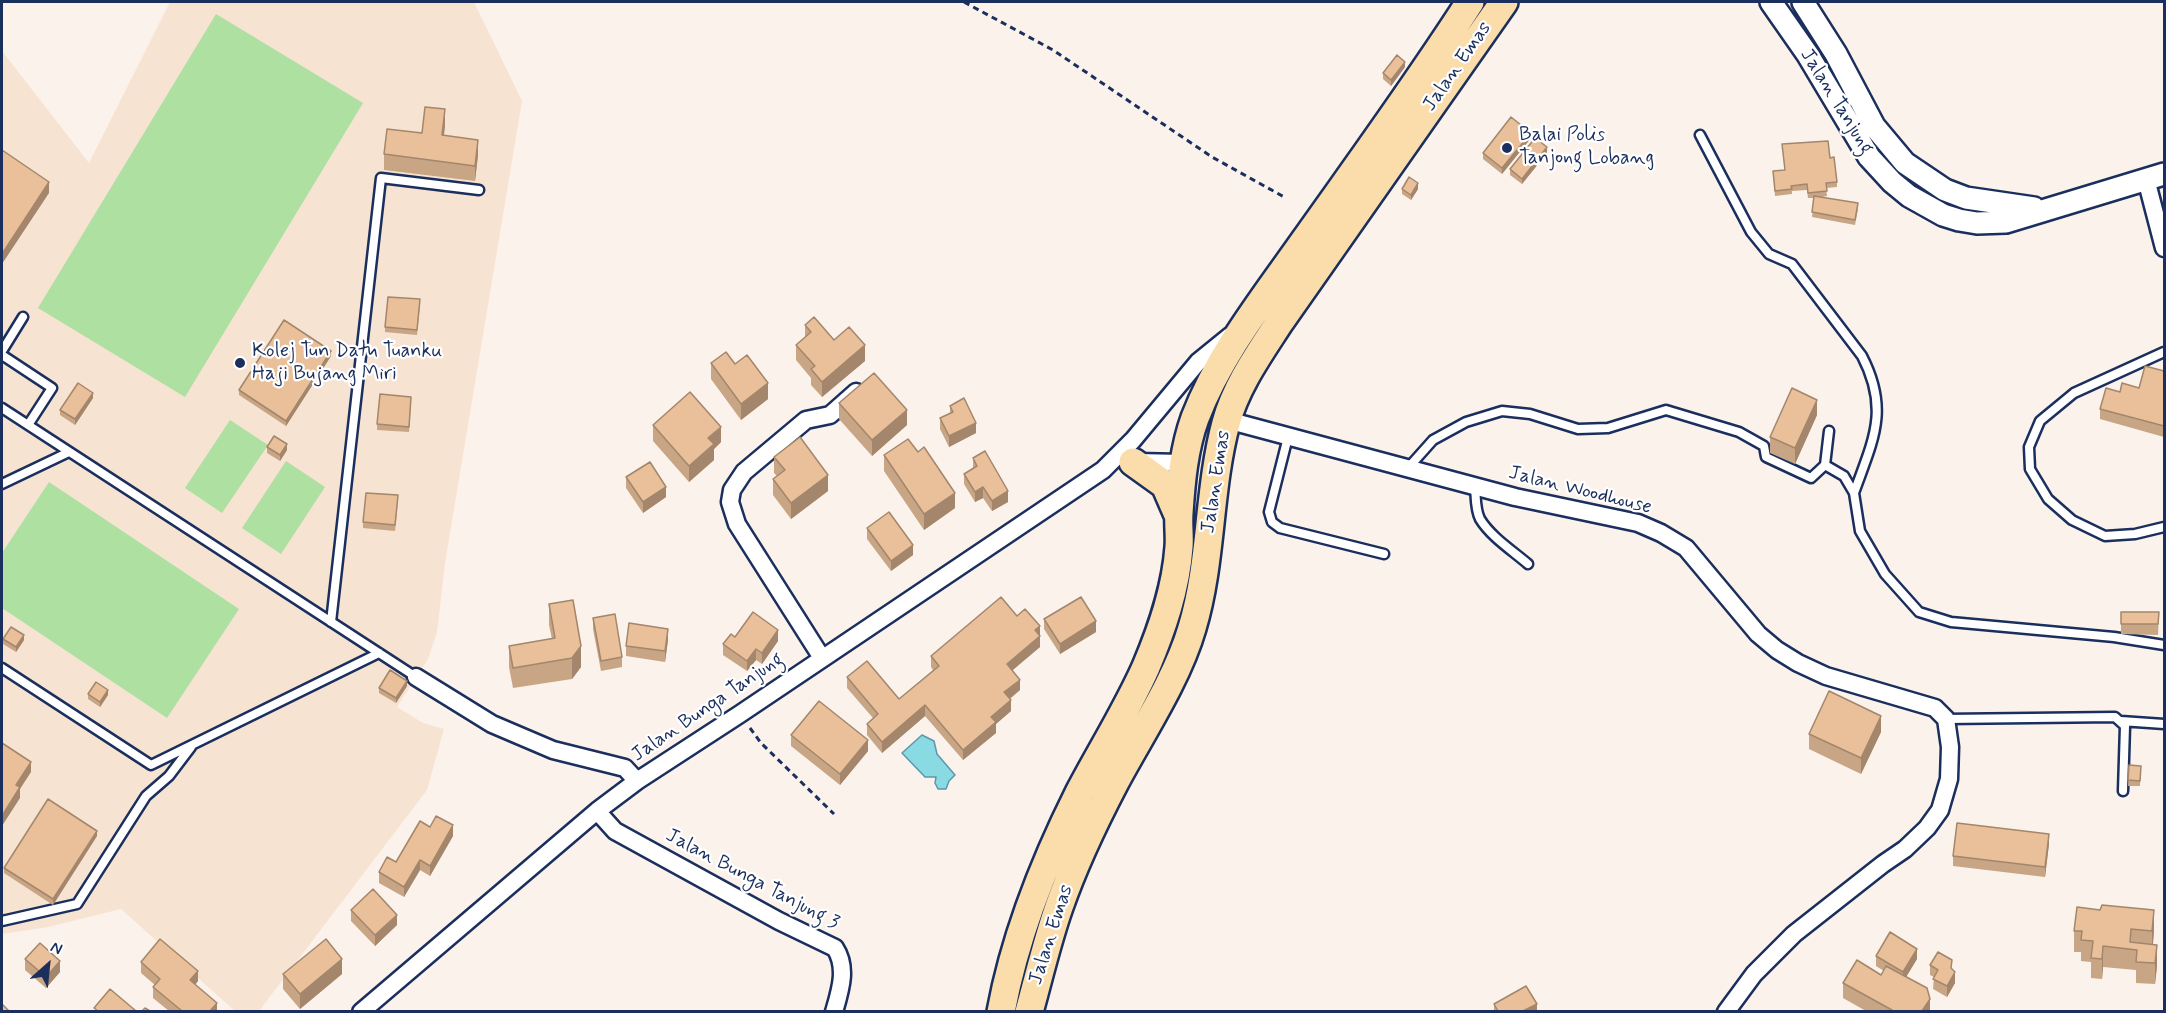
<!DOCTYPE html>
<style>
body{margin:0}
#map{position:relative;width:2166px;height:1013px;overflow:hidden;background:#fbf2eb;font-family:Mynerve,sans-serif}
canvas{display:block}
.frame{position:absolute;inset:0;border:3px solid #1b2f5e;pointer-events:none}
.north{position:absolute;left:18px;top:935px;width:60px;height:60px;-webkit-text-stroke:4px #fff;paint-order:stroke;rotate:27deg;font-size:16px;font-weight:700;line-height:24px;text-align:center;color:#1b2f5e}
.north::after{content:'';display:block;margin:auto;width:21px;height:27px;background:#1b2f5e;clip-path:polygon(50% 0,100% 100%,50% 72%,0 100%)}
</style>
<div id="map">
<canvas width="2166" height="1013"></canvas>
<div class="frame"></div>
<div class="north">N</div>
</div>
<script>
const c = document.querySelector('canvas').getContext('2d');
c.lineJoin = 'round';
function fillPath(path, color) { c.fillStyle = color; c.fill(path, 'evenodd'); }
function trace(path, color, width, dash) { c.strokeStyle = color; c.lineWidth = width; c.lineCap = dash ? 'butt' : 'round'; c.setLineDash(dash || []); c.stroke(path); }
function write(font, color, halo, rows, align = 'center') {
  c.font = font + ' Mynerve,sans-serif'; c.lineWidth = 4.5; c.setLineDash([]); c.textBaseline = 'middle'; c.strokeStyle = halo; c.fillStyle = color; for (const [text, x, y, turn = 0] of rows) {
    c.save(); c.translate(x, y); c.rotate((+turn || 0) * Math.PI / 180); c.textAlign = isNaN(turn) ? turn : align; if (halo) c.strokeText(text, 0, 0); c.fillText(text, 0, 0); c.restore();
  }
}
const built = new Path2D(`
 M170,2H474L522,101L445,563L437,632L428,659L397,707L423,723L444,729L427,790L259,1011H235L121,909L48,927L2,934V51L89,163Z`);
const green = new Path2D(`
 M216,14L363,103L185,397L38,308Z
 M230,420L268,445L222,513L185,488Z
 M286,461L325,487L281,554L242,528Z
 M49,482L239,609L167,718L2,608V553Z`);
const water = new Path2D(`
 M922,735L934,741L937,754L955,775L949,781L946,789H938L935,783L936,777H925L902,753Z`);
const path = new Path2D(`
 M964,2L1053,50L1212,157L1286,198
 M750,728L761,743L834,814`);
const service = new Path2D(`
 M1700,135L1751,232L1769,254L1792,264L1862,356C1890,410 1873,440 1854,493
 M2,351L23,317
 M2164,352L2074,393L2040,421L2029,447L2030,469L2048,499L2072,520L2105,536L2135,534L2164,527
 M2,355L52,388L28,425
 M2,408L416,677
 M1288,437L1269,512L1272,522L1280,528L1384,554
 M1825,465L1844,476L1854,493L1860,531L1885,574L1919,612L1951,622L2114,637L2164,645
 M1408,468L1433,440L1466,422L1502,411L1530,414L1578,429L1608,428L1666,410L1739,432L1764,446L1766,457L1811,478L1825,465L1829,431
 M2,484L69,452
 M1475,486C1476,497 1475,509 1480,519C1491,537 1513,551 1528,564
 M331,622L381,178L479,190
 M2,668L151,765L379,653
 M1946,719L2115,717L2125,726L2123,791
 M2121,721L2164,724
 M2,921L77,904L146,796L169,776L191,747`);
const minor = new Path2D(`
 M2146,179L2164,248
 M1227,420L1515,497L1638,523L1661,533L1686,548L1758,634L1777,650L1798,663L1826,676L1935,708L1946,719L1950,747L1949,779L1940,810L1927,828L1905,849L1883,864L1794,934L1754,974L1726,1012
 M1136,462L1184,463
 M822,658L737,524L730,502L732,490L744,472L806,420L830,415L856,392
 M416,677L492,724L553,750L625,768L637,781
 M597,811L615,831L779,921L835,948C848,968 840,991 834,1012
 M361,1012L597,811L637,781L740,714L1103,470L1133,440L1198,362L1230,336`);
const tertiary = new Path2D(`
 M1771,2L1808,55L1869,157L1892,182L1909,196L1943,215L1959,220L1977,223L2006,222L2164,174
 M1803,2L1836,54L1874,126L1905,163L1945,190L1966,198L2034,208`);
const primary = new Path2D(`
 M1133,462L1165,485L1178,515
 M1001,1012C1015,936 1045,861 1079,793C1101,751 1127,710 1146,667C1162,629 1176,589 1179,547C1180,536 1178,525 1179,513C1181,482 1184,448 1195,418C1220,353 1265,297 1305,240C1361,161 1418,83 1470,2
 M1029,1012C1039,976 1047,941 1059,907C1074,864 1094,822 1115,782C1140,735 1177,680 1192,628C1212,562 1208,490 1226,423C1236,386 1259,354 1279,323L1504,2`);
const wall = new Path2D(`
 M1405,67L1391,86L1383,79V73Z
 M445,125L444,135L478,155L475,181L384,170V154L422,133Z
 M1531,138L1502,174L1483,159V153Z
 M1782,144L1830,158L1837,182V187L1826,188L1827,196L1822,197L1858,209L1855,225L1812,217L1814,198H1808L1807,190L1792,191V194L1775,196L1773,171L1785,170Z
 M1547,153L1522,184L1510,175V169Z
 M1402,189H1418L1411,200L1402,194Z
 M420,305L417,335L385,332V327Z
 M805,325L834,340L865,361L822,397L811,385V378L796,360V345L805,337Z
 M331,356L286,426L239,395V390Z
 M711,363L735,364L768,399L741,420L711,379Z
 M2164,371V437L2100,419V409L2120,392L2139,388Z
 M93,398L75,425L60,415V410Z
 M411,403L409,432L377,430V424Z
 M839,403L907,425L872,456L839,419Z
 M950,406L976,433L949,447L940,429V418L950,413Z
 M1817,415L1795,464L1770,453V437Z
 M653,425L721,442L714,449V460L689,482L653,441Z
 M267,447L287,450L280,461L267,453Z
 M884,455L955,508L924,530L884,471Z
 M774,457L828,491L791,519L773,495V479L777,476L774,473Z
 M973,458L1008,502L992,511L983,498L975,502L964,484V474L973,469Z
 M626,477L666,497L643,513L626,488Z
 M398,501L395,531L363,528V522Z
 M867,528L913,555L891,571L867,539Z
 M549,604L581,667L572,679L513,688L509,667V646L552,639L549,625Z
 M2159,612L2158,635L2121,634V624Z
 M593,618L622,657V667L601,671L593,629Z
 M1044,619L1096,632L1060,654L1044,629Z
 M1040,626V647L1012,670L1020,690L1010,699L1011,711L996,724V733L963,760L925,716L882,753L867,735V724L873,718L847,688V677L899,699L933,670L931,667V656Z
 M735,637L778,641L762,664L756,660L747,671L723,655V644Z
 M3,639L24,640L16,652L3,644Z
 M668,640L665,662L626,656V646Z
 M407,686L396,703L379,693V688Z
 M88,694L108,695L100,707L88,699Z
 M1881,732L1861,774L1809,749V734Z
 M791,735L868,751L840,785L791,746Z
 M2129,765L2141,766L2140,786H2128Z
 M430,827L453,836L430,876L420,870L404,897L379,883V872L396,862Z
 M97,836L53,905L4,873V868Z
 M2049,844L2045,877L1953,866V856Z
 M2077,907L2154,931L2153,945L2157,966L2155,984L2136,983V970L2103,967L2102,979L2091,978V962L2081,961V952H2074V931Z
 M351,910L397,925L375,946L351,921Z
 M1876,956L1917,959L1906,977L1930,1011H1866L1843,998V983L1881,975L1884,971L1876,966Z
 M25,959L60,972L46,988L25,970Z
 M141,962L198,981L195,985L217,1011H169L153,998V987L155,985L141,973Z
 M1930,965L1952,969L1955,983L1947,997L1933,989L1934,977L1930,975Z
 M283,974H342L300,1009L283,989Z
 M1494,1004L1537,1011H1494Z`);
const shadedWall = new Path2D(`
 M1405,62V67L1391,86V80Z
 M445,109V125L442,151V135Z
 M1531,133V138L1502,174V168Z
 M478,140V155L475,181V166Z
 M1547,147V153L1522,184V179Z
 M49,182V193L2,264V254Z
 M1418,183V189L1411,200V195Z
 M865,345V361L822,397V382Z
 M331,351V356L286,426V421Z
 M768,383V399L741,420V404Z
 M93,393V398L75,425V419Z
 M1817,400V415L1795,464V448Z
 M907,410V425L872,456V440Z
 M976,423V433L949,447V436Z
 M721,427V442L714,449V460L689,482V466L708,438Z
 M287,444V450L280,461V455Z
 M828,475V491L791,519V503Z
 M666,487V497L643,513V502Z
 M983,487V498L975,502V492Z
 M1008,491V502L992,511V501Z
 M955,493V508L924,530V514Z
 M913,545V555L891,571V561Z
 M1096,621V632L1060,654V644Z
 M1040,626V647L1007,675V664L1035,630Z
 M668,629V640L665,662V651Z
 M778,630V641L762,664V653Z
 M24,635V640L16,652V647Z
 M581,646V667L572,679V658Z
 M756,649V660L747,671V661Z
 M1020,680V690L1004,703V692Z
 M407,681V686L396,703V698Z
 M108,690V695L100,707V702Z
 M1011,700V711L996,724V733L963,760V750L991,717Z
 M925,705V716L882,753V742Z
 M1881,716V732L1861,774V758Z
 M868,740V751L840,785V774Z
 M31,762V772L20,789V798L2,826V816L16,785Z
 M453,825V836L430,876V866Z
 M97,831V836L53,905V899Z
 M2049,834V844L2045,877V867Z
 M420,860V870L404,897V887Z
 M2154,910V931L2152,952V931Z
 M397,915V925L375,946V935Z
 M2157,945V966L2155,984V963Z
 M2103,946V967L2102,979V959Z
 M1917,949V959L1903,982V972Z
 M342,959V974L300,1009V994Z
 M60,961V972L46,988V977Z
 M198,971V981L190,991V980Z
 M1955,972V983L1947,997V986Z
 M1930,999V1011H1922Z
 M217,1003V1011H210Z
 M1537,1004V1011H1523Z`);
const building = new Path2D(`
 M1397,55L1405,62L1391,80L1383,73Z
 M425,107L445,109L442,135L478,140L475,166L384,154L387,129L422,133Z
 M1511,117L1531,133L1502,168L1483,153Z
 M1535,138L1547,147L1522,179L1510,169Z
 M1828,141L1830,158L1834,157L1837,182L1826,183L1827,191L1808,193L1807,184L1791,186L1792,189L1775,191L1773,171L1785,170L1782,144Z
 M2,150L49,182L2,254Z
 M1409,177L1418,183L1411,195L1402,189Z
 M1814,196L1858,203L1855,220L1812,212Z
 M388,297L420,299L417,330L385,327Z
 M814,317L834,340L849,327L865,345L822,382L811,369L815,366L796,345L811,332L805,325Z
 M284,320L331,351L286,421L239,390Z
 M726,352L735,364L747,355L768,383L741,404L711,363Z
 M2145,366L2164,371V426L2100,409L2106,388L2120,392L2122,383L2139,388Z
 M874,373L907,410L872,440L839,403Z
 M78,383L93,393L75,419L60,410Z
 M1792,388L1817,400L1795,448L1770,437Z
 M690,392L721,427L708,438L714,444L689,466L653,425Z
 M380,394L411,397L409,427L377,424Z
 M964,398L976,423L949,436L940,418L953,412L950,406Z
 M274,436L287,444L280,455L267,447Z
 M800,437L828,475L791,503L773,479L785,470L774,457Z
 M908,439L918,452L924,447L955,493L924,514L884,455Z
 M985,451L1008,491L992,501L983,487L975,492L964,474L977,466L973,458Z
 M650,462L666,487L643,502L626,477Z
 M366,493L398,495L395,525L363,522Z
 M889,512L913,545L891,561L867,528Z
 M1001,597L1017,616L1025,609L1040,626L1035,630L1040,636L1007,664L1020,680L1004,692L1011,700L991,717L996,722L963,750L925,705L882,742L867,724L878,714L847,677L867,661L899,699L939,666L931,656Z
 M1081,597L1096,621L1060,644L1044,619Z
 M573,600L581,646L572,658L513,668L509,646L555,638L549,604Z
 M753,612L778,630L762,653L756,649L747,661L723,644L731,634L735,637Z
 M2121,612H2159L2158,624H2121Z
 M615,614L622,657L601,661L593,618Z
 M629,623L668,629L665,651L626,646Z
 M11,627L24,635L16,647L3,639Z
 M390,670L407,681L396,698L379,688Z
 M96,682L108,690L100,702L88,694Z
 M1829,691L1881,716L1861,758L1809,734Z
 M819,701L868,740L840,774L791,735Z
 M2,743L31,762L16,785L20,787L2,816Z
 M2129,765L2141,766L2140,781L2128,780Z
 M48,799L97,831L53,899L4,868Z
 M436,816L453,825L430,866L420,860L404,887L379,872L387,857L396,862L420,821L430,827Z
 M1957,823L2049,834L2045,867L1953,856Z
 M373,889L397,915L375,935L351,910Z
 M2102,905L2154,910L2152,931L2131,929L2130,942L2157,945L2155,963L2136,962L2137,950L2103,946L2102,959L2091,958L2093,941L2081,940L2082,931H2074L2077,907L2100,910Z
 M1890,932L1917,949L1903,972L1876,956Z
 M160,939L198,971L190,980L217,1003L210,1011H182L153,987L160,979L141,962Z
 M326,939L342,959L300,994L283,974Z
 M40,943L60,961L46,977L25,959Z
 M1938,952L1952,960L1951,968L1955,972L1947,986L1933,979L1938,970L1930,965Z
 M1857,960L1881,975L1886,966L1927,988L1930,999L1922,1011H1891L1892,1010L1843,983Z
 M1526,986L1537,1004L1523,1011H1498L1494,1004Z
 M110,989L136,1011H98L94,1008Z
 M2,1004L9,1011H2Z
 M145,1008L150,1011H142Z`);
const markers = [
 [1507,148,6,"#1b2f5e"],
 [240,363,6,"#1b2f5e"]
];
const streetNames = [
 ["Jalan Emas",1458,67,-55],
 ["Jalan Tanjung",1836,102,58],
 ["Jalan Emas",1217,482,-81],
 ["Jalan Woodhouse",1580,491,14],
 ["Jalan Bunga Tanjung",708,708,-34],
 ["Jalan Bunga Tanjung 3",752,880,28],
 ["Jalan Emas",1052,935,-72]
];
const poiNames = [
 ["Balai Polis",1519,136],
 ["Tanjong Lobang",1519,159],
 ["Kolej Tun Datu Tuanku",252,352],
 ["Haji Bujang Miri",252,375]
];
fillPath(built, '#f6e3d2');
fillPath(green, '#aee0a1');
fillPath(water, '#89dae2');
trace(water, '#5d96ad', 1.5);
trace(service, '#1b2f5e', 13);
trace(minor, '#1b2f5e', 21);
trace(tertiary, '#1b2f5e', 26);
trace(primary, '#1b2f5e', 32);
trace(path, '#1b2f5e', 3, [6, 4.5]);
trace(service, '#fff', 8);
trace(minor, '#fff', 16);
trace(tertiary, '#fff', 21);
trace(primary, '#faddab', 27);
fillPath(wall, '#c8a584');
fillPath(shadedWall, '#a3866b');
fillPath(building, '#e9c099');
trace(building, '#a3866b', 1.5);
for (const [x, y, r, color] of markers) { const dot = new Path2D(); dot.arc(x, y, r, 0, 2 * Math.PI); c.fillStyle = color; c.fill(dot); trace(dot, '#fff', 2); }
write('20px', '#1b2f5e', '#fff', streetNames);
write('20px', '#1b2f5e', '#fff', poiNames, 'left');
</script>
